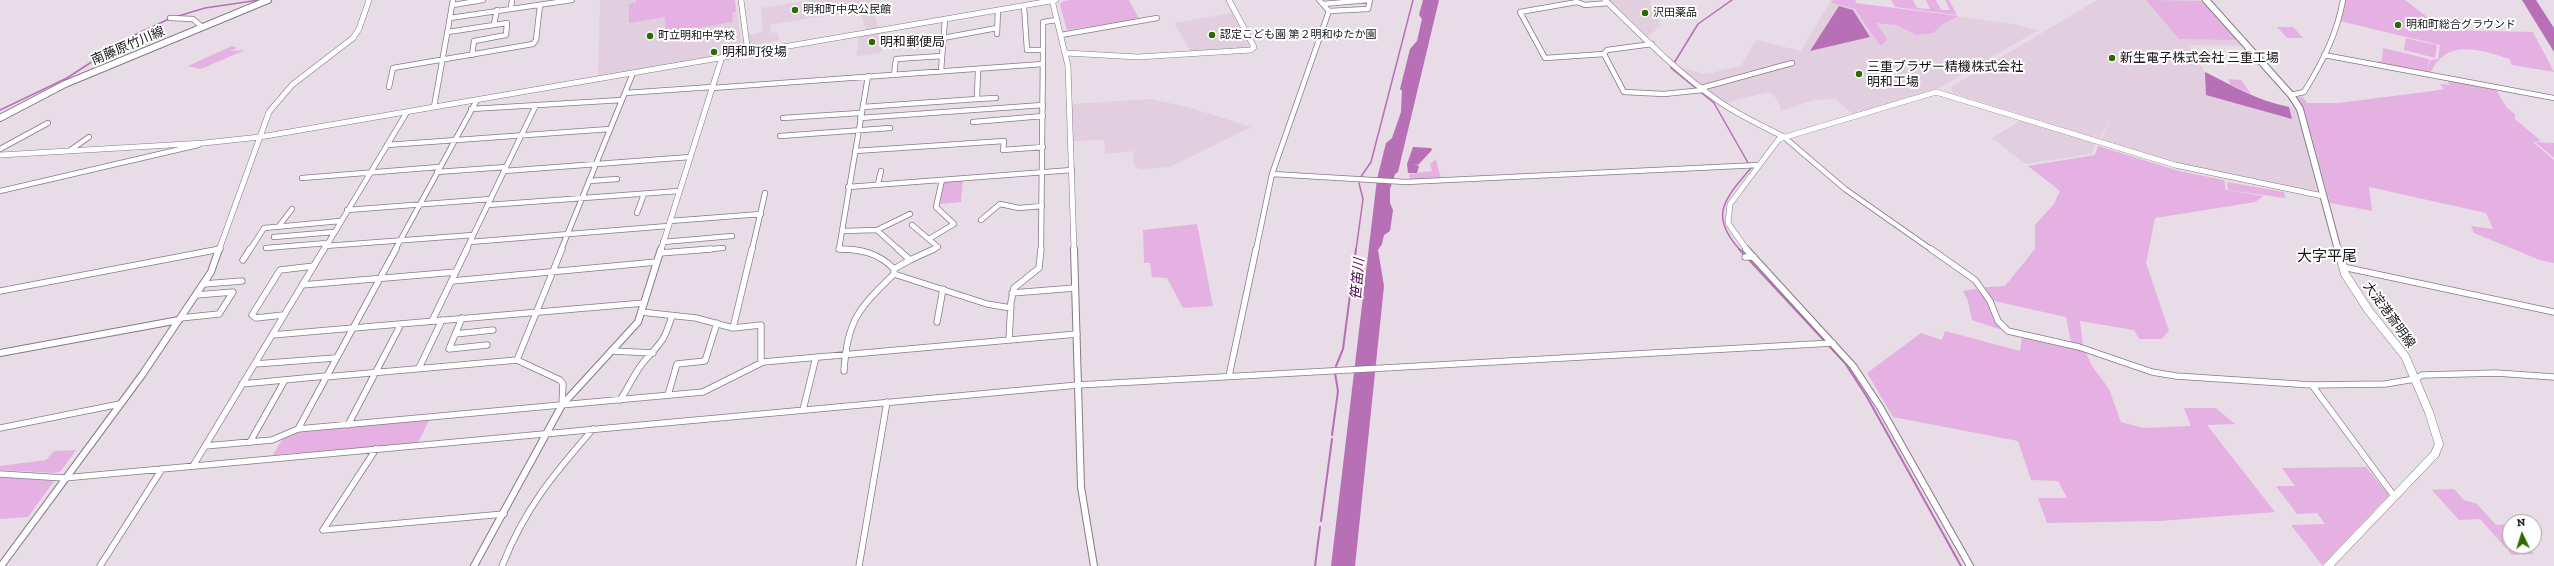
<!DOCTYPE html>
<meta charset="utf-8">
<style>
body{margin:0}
#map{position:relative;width:2554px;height:566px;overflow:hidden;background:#e8dce7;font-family:"Zilla Slab",serif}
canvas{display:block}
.north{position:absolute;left:2502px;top:514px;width:40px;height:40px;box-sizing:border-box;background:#fff;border:1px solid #a2a1a2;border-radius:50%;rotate:356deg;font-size:11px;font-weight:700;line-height:16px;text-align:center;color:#171317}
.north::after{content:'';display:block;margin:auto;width:14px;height:18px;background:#2b6b00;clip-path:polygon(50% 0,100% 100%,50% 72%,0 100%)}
</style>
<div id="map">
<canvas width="2554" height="566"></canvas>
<div class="north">N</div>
</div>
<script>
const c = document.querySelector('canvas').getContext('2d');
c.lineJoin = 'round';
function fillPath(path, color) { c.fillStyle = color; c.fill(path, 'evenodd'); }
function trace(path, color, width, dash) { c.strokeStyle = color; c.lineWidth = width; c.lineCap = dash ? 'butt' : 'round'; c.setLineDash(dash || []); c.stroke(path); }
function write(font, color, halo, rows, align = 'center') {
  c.font = font + ' "Zilla Slab","Noto Sans JP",serif'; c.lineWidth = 4; c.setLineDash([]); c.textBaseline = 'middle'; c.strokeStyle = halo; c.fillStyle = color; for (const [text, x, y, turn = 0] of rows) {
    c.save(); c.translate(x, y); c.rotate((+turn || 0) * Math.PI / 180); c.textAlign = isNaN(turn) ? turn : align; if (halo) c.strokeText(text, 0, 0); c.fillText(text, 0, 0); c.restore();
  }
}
const built = new Path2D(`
 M600,0H735L742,46L736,52L713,58L598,78Z
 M812,0H871L878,28L866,30L860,11L811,18L770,25L771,33L777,32L779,40L750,47L748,35L763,32L761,8Z
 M1608,0H1649L1661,26L1647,37Z
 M1831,0H1856L1855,3L2007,23L2038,30L1939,88L1853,114L1835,99L1814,100L1781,111L1777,99L1769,92L1724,103L1680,68L1706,74L1741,66L1756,40L1801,51Z
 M2097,0H2203L2244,46L2188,45L2205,72L2268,103L2296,108L2317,191L2313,192L2266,183L2163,160L2101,140L2114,111L2100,139L1953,93L1951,87Z
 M1232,13L1249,46L1247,48L1191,52L1174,23Z
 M883,32L881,53L856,56L859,36Z
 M1150,99L1188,107L1251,127L1170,167L1141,169L1134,166L1133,151L1105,154L1104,140L1073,141V104Z
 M2021,120L2095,143L2092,154L2026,164L1992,138Z`);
const green = new Path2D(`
 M636,0H735L736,12L732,13L733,22L666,33L665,17L629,23V4L636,3Z
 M1070,0H1129L1139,19L1067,30L1060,5L1063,1Z
 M1833,0H1856L1855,3L1959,16L1943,24L1933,33L1916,35L1897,25L1876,23L1887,39L1882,45L1879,44L1855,9L1832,3Z
 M1891,0H1913L1917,8L1930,9L1926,0H1936L1941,10H1950L1945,0H1949L1957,15L1895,7Z
 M2146,0L2201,1L2236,40L2179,39Z
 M2343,0H2405L2444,30L2533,32L2554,72L2512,65L2509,59C2479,49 2445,38 2430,74L2378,64V61H2382L2383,48L2429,59L2428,72L2430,60L2438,59L2440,45L2340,21Z
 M2277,27H2293L2303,38H2287Z
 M2406,38L2437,45L2435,58L2404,50Z
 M232,46L237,48L230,51L245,50L201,69L188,66Z
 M2228,79L2241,80L2251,94L2231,85Z
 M2447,80L2495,88L2507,108L2515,114V119L2541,141L2533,142L2554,160V263L2540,260L2474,233L2471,226L2493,229L2486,213L2369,187L2372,211L2330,203L2304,108L2298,99L2299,97L2302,96L2307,103H2338L2433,91L2444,89L2440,84L2450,85Z
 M2535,142L2554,143V158Z
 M2098,146L2179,171L2224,180L2226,190L2264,196L2255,202L2155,218L2146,263L2169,331L2162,339H2139L2134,330L2080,321L2083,345L2071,342L2066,317L1994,301L1988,303L1994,321L2002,330L1972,320L1968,301L1963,291L1975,289L1983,294L1988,292L1985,287L2005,286L2035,249V225L2054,204L2060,191L2028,166L2095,155Z
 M1436,159L1441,179L1410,180L1409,174L1432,171L1430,164Z
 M963,179L961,202L940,204L944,181Z
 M2227,182L2284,192L2285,198L2228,190Z
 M1197,224L1213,306L1183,308L1167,278L1152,277L1150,263H1144L1143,230Z
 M1945,331L2020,351L2022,338L2085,351L2092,366L2109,389L2121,422L2144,428L2191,426L2184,408H2216L2235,424L2207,425L2275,512L2160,521L2047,523L2038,498H2067L2058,481L2031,480L2018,441L1893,417L1867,373L1921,333L1942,340Z
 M429,420L418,443L273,455L283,438L296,431Z
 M76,450L61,471L55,473L0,470V466L46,460L54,451Z
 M2366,467L2389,495L2322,565L2291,525L2325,524L2317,513L2297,514L2276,486H2295L2282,468Z
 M0,477L54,481L28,517L0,519Z
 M2454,489L2464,500L2477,504L2496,525L2507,524L2510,527V546H2527L2534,554L2512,555L2480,519L2459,520L2432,490Z`);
const water = new Path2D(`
 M1423,0H1439L1398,172L1395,174L1390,189V203L1393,210L1390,231L1384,235L1382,244L1378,250L1384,286L1355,566H1331L1377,179L1386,143L1392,138L1401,112L1402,91L1400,89L1410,49L1417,41L1422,19L1419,15Z
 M2522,0H2536L2554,28V52Z
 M1839,6L1853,10L1870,37L1810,51Z
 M2205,72C2233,86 2258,101 2289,107L2292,119L2206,95Z
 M1413,147L1431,148L1432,150L1418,165L1413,164L1419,166L1417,173H1408L1407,164Z`);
const streamFar1 = new Path2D(`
 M1732,0L1698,24L1671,68L1714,103L1751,168C1725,199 1708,215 1740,250
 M175,17L205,8L259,0
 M0,110L67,78L130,37L169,19
 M1360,178L1371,162L1413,0
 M1356,250L1363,199L1359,183`);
const stream = new Path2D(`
 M1739,249L1845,363L1867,397L1961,566
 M1336,366L1343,349L1356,249
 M1332,435L1338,391L1335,373
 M1321,521L1332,439
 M1315,566L1320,527`);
const minorFar1 = new Path2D(`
 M1323,4L1369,0
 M453,5L483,0
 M1024,6L1027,50H1043L1041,250
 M511,8L512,0
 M1329,11L1368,9L1370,0
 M170,18L193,19L202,27
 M450,18L572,0
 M494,24L497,10
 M448,32L507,23L506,35L474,41L472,55
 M997,34L998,10
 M1061,35L1157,18
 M943,38L997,28
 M1652,44L1607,50L1604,54L1624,92L1664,94L1703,90
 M1043,50V22L1057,20
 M1604,54L1545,58L1520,12L1577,2L1585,5L1608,3
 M2324,55L2554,98
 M941,71L945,19
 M894,75L896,59L942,56
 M389,87L393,68L533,44L536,40L540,5
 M712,88L1043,64
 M1701,88L1792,63
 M625,93L712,87
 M2291,95L2304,92C2322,63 2337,34 2343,0
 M977,99L996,98
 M434,107L453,0
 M863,107L977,99L978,69
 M471,109L622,100
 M783,118L860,113
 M860,118L1043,105
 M973,122L1043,116
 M780,136L890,128
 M1784,137L1845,189L1932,250
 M387,145L610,129
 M0,149L48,123
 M69,151L89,137
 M855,151L1004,141L1003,150L1043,147
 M504,171L690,157
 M437,172L506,167
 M1272,174L1406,182L1759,165
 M302,178L439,167
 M589,181L617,179
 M878,184L881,171
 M848,187L1072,170
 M0,191L198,145
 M488,205L679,191
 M347,210L491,199
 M637,213L644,194
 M981,220L1000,204L1019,208L1042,206
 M670,221L761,214
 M912,225L938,247L932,250
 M279,226L292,209
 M877,230L910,214
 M843,231L877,230L899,250
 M274,237L334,232
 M929,239L954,224L936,207L942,180
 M470,242L668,226
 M663,242L732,236
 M325,246L473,235
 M266,248L327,243
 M215,250L220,249
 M250,250L264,228L340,221
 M324,250L407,112
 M395,250L477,100
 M466,250L536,105
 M561,250L633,73
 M699,250L723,248
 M752,250L765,193
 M856,250L839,249L868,76
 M1256,250L1272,174L1329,11L1319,0`);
const minor = new Path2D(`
 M839,249C860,249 879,253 894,269
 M1931,249L1975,280L1990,301L1998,321L2008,331L2079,347L2152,372L2176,376L2312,385L2385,384L2415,379L2422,375L2496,373L2554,377
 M660,253L711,249
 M1745,257H1754
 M243,260L250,249
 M910,260L934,249
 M2343,267L2554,312
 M894,274L987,304L1011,308
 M452,281L657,262
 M204,284L242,281
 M302,285L456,272
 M0,291L220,249
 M1012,293L1075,288
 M641,312L696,318L733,328L761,325V363
 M283,315L256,318L252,315L280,270L314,266
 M180,318L219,314L233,292L196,295
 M462,318L449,349L487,345
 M432,321L467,249
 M937,322L943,289
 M733,328L752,249
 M455,334L493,330
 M272,335L644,303
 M1009,340L1011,302L1014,288L1039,268L1041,249
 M613,351L653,353
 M517,360L562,249
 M255,364L335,358
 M419,368L442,320
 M844,371C847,320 859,308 894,274V269L910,260L898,249
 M1229,376L1256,249
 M325,377L517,360L560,380L563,384L562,405
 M242,384L326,376
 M2312,385L2394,496
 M668,395L677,364L705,361L717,323
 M620,400C629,387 636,369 647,358C663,341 665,338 672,316
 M803,410L816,357
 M348,425L401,324
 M0,428L120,404
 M298,429L396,249
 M250,442L285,380
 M205,446L272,440L298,429L703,392L763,362L1077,334
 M193,466L324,249
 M0,474L64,478L1078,385L1833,343
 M323,530L504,514
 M323,530L376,449
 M100,566L162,469
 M502,566C525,508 553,475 593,429
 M859,566L887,402`);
const tertiaryFar1 = new Path2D(`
 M741,0L748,53
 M1052,0L1068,66L1074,250
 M1605,0C1641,35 1676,71 1717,100C1738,115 1761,125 1784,137
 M1066,53L1138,57L1251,50L1254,47L1229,0
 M0,155L204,143L260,137L1056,0
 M219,250L269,112L292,85L353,38L359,29L369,0
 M661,250L722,57
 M1747,250L1728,223L1730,204L1779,139L1936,92L2175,165L2323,196`);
const tertiary = new Path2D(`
 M1074,249L1081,487L1094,566
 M1746,249L1853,366L1880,407L1970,566
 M0,353L179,320
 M1,566L142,375L211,272L219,249
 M474,566L562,405L638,322L661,249`);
const secondaryFar1 = new Path2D(`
 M2206,0L2291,95L2300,109L2338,250
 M0,118L65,84L268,0`);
const secondary = new Path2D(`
 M2328,566L2435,454L2439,444L2429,412L2405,356L2369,311L2345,274L2338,249`);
const markers = [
 [795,10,4,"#2b6b00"],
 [1645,13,4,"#2b6b00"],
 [2398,25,4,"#2b6b00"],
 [1212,35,4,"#2b6b00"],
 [650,36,4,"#2b6b00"],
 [872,42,4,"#2b6b00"],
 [714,52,4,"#2b6b00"],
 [2112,58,4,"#2b6b00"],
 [1859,74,4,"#2b6b00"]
];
const farPoinames = [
 ["明和町中央公民館",803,10],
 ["沢田薬品",1653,13],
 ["明和町総合グラウンド",2406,25],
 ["認定こども園 第２明和ゆたか園",1220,35],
 ["町立明和中学校",658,36]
];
const poiNames = [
 ["明和郵便局",880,42],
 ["明和町役場",722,52],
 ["新生電子株式会社 三重工場",2120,58],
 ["三重ブラザー精機株式会社",1867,67],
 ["明和工場",1867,82]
];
const streetNames = [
 ["南藤原竹川線",128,46,-23],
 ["大淀港斎明線",2389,315,54]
];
const waterNames = [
 ["笹笛川",1358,279,-85]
];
const quarterNames = [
 ["大字平尾",2327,257]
];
fillPath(built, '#e1cfe0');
fillPath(green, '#e4b1e2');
fillPath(water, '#b76fb6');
trace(streamFar1, '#b76fb6', 1.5);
trace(stream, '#b76fb6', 2);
trace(minorFar1, '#857a85', 6);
trace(minor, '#857a85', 7);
trace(tertiaryFar1, '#857a85', 6);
trace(tertiary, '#857a85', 8);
trace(secondaryFar1, '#857a85', 8);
trace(secondary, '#857a85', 9);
trace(minorFar1, '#fff', 4.5);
trace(minor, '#fff', 5.5);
trace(tertiaryFar1, '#fff', 5);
trace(tertiary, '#fff', 6);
trace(secondaryFar1, '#fff', 6);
trace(secondary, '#fff', 8);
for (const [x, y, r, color] of markers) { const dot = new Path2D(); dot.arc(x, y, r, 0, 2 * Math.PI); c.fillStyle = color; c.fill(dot); trace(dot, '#fff', 1.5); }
write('11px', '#171317', '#fff', farPoinames, 'left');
write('13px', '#171317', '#fff', poiNames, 'left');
write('13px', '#171317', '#fff', streetNames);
write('italic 14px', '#520f53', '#fff', waterNames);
write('15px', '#171317', '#fff', quarterNames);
</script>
